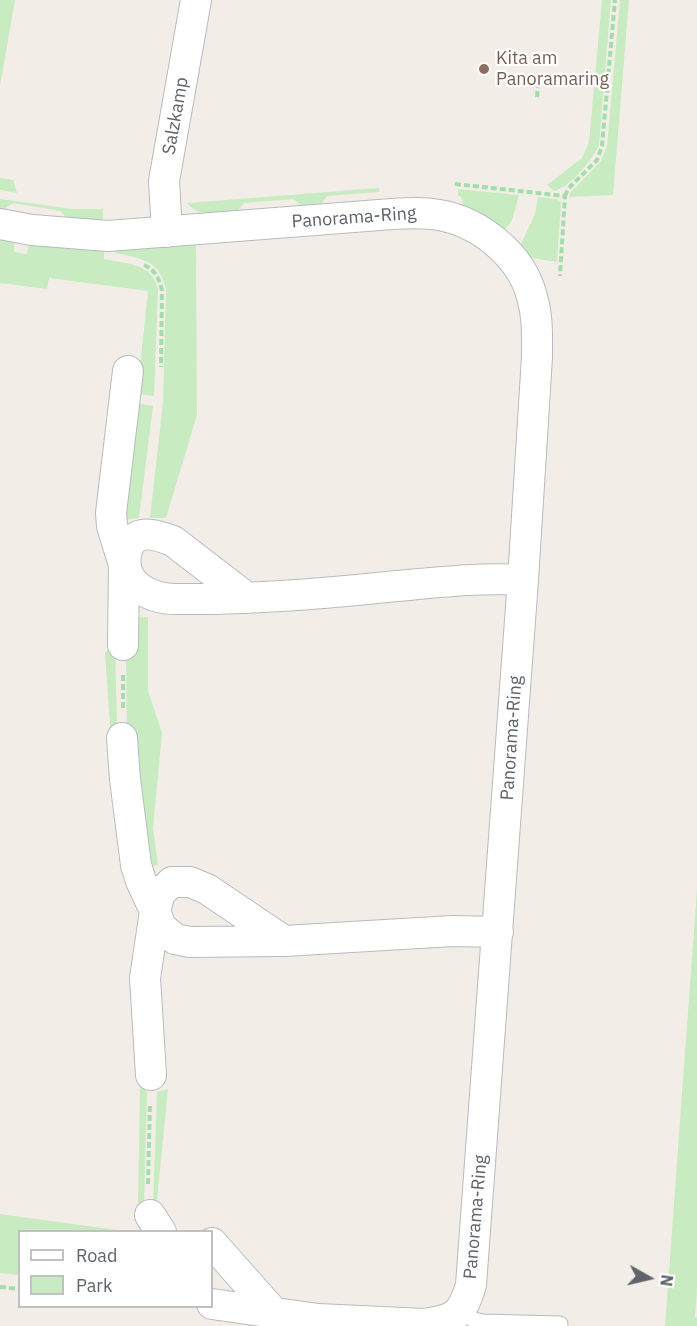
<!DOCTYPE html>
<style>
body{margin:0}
#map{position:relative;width:697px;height:1326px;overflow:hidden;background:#f2eee7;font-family:"IBM Plex Sans",sans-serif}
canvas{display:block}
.legend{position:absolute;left:18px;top:1230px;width:195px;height:78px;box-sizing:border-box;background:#fff;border:2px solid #bfc1c3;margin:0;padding:8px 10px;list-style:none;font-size:18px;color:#5e6469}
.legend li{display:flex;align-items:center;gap:12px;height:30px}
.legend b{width:30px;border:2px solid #bfc1c3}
.north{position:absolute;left:619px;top:1248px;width:60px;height:60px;-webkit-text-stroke:4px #fff;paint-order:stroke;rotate:98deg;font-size:16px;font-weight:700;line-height:24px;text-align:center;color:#5e6469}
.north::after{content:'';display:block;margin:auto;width:21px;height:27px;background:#5e6469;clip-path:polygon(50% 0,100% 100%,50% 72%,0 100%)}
</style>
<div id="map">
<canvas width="697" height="1326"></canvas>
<ul class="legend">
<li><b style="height:8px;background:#fff"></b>Road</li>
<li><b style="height:16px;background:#c8ebc2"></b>Park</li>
</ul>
<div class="north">N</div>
</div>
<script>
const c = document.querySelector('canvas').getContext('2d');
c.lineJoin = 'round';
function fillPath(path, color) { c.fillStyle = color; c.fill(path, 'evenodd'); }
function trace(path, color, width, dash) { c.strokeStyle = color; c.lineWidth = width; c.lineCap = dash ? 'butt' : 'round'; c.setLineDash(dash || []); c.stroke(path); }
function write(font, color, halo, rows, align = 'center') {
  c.font = font + ' "IBM Plex Sans",sans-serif'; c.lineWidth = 4.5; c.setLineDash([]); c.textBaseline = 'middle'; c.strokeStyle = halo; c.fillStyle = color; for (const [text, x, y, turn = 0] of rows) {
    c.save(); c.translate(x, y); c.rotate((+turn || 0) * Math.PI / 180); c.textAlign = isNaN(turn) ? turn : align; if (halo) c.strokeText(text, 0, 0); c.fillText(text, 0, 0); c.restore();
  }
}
const green = new Path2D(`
 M0,0H15L0,86Z
 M602,0H611L599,145C592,160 571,187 554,191L547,185L582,158L589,142Z
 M620,0H629L613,195L569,197L570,193L601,161L607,146Z
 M0,178L13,180L17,193L0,190Z
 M379,188V192L327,196L319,207L305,208L293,199L244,203L235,214C217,214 200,218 187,203Z
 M458,189L519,195L512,220L504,231L464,208L461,197L458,195Z
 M538,197L557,199L561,202L557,262L526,257L520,246L535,214Z
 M0,199L72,209H103V223L70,221L60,211L13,203L0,212Z
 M0,238L14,241V252L27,254L29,243L104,249V259C127,264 152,263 158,289L154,396L137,394L148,291L49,278L47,289L0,283Z
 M196,243L197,415L166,518H150L163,402L166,290C160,260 142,259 116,253L113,251V248Z
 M135,403L153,406L139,518L124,520Z
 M148,617V691L162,733L153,828L158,865L153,866L145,860L127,739L126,651L133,618Z
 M110,647H115L118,754L112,755L105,653Z
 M697,889V1291L695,1317L697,1318V1326H665Z
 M140,1083L147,1092L144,1205H138Z
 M168,1089L156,1209L153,1207L157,1092Z
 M0,1214L117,1230V1231L20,1232L19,1275L0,1273Z`);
const path = new Path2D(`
 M537,97L538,84
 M455,184L565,196L560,276
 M565,196L568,189L597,160L602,146L615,0
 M144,265C155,270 159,278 162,290L161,367
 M123,708V673
 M148,1184L150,1104
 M0,1287L20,1289`);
const service = new Path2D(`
 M461,1311L474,1320L483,1322L560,1324`);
const minor = new Path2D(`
 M0,224L32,230L108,236L392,214C408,213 423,212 439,215C480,222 522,256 532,297C538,317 537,336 537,357L523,580L471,1285C462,1315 455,1320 424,1324L318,1319L212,1304
 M167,232L164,181L196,0
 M247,598L173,541C162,537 144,530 134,539C129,543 127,550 126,555C121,585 151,599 176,599C247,600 317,594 387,587C432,583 478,577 523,580
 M123,645L124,565L112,526L111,513L128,371
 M122,738L125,779L136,865L141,881L155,911L145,978L151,1075
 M284,941L207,889L190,882H172L160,893L155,911L161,927L175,939L190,942L284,941L453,931L498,932
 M150,1215L161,1232
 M212,1243L275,1314`);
const markers = [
 [484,69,6,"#8d6e63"]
];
const educationNames = [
 ["Kita am",496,59],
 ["Panoramaring",496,80]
];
const streetNames = [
 ["Salzkamp",176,116,-80],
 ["Panorama-Ring",354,218,-4],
 ["Panorama-Ring",512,738,-86],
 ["Panorama-Ring",476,1217,-85]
];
fillPath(green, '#c8ebc2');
trace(service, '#b7bbbf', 17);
trace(minor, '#b7bbbf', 32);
trace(path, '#a3deaa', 4, [6, 3]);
trace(service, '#fff', 15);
trace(minor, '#fff', 30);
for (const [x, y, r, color] of markers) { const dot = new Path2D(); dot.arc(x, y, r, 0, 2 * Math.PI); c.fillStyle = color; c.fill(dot); trace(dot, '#fff', 2); }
write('18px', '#785e54', '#fff', educationNames, 'left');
write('18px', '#5e6469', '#fff', streetNames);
</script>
